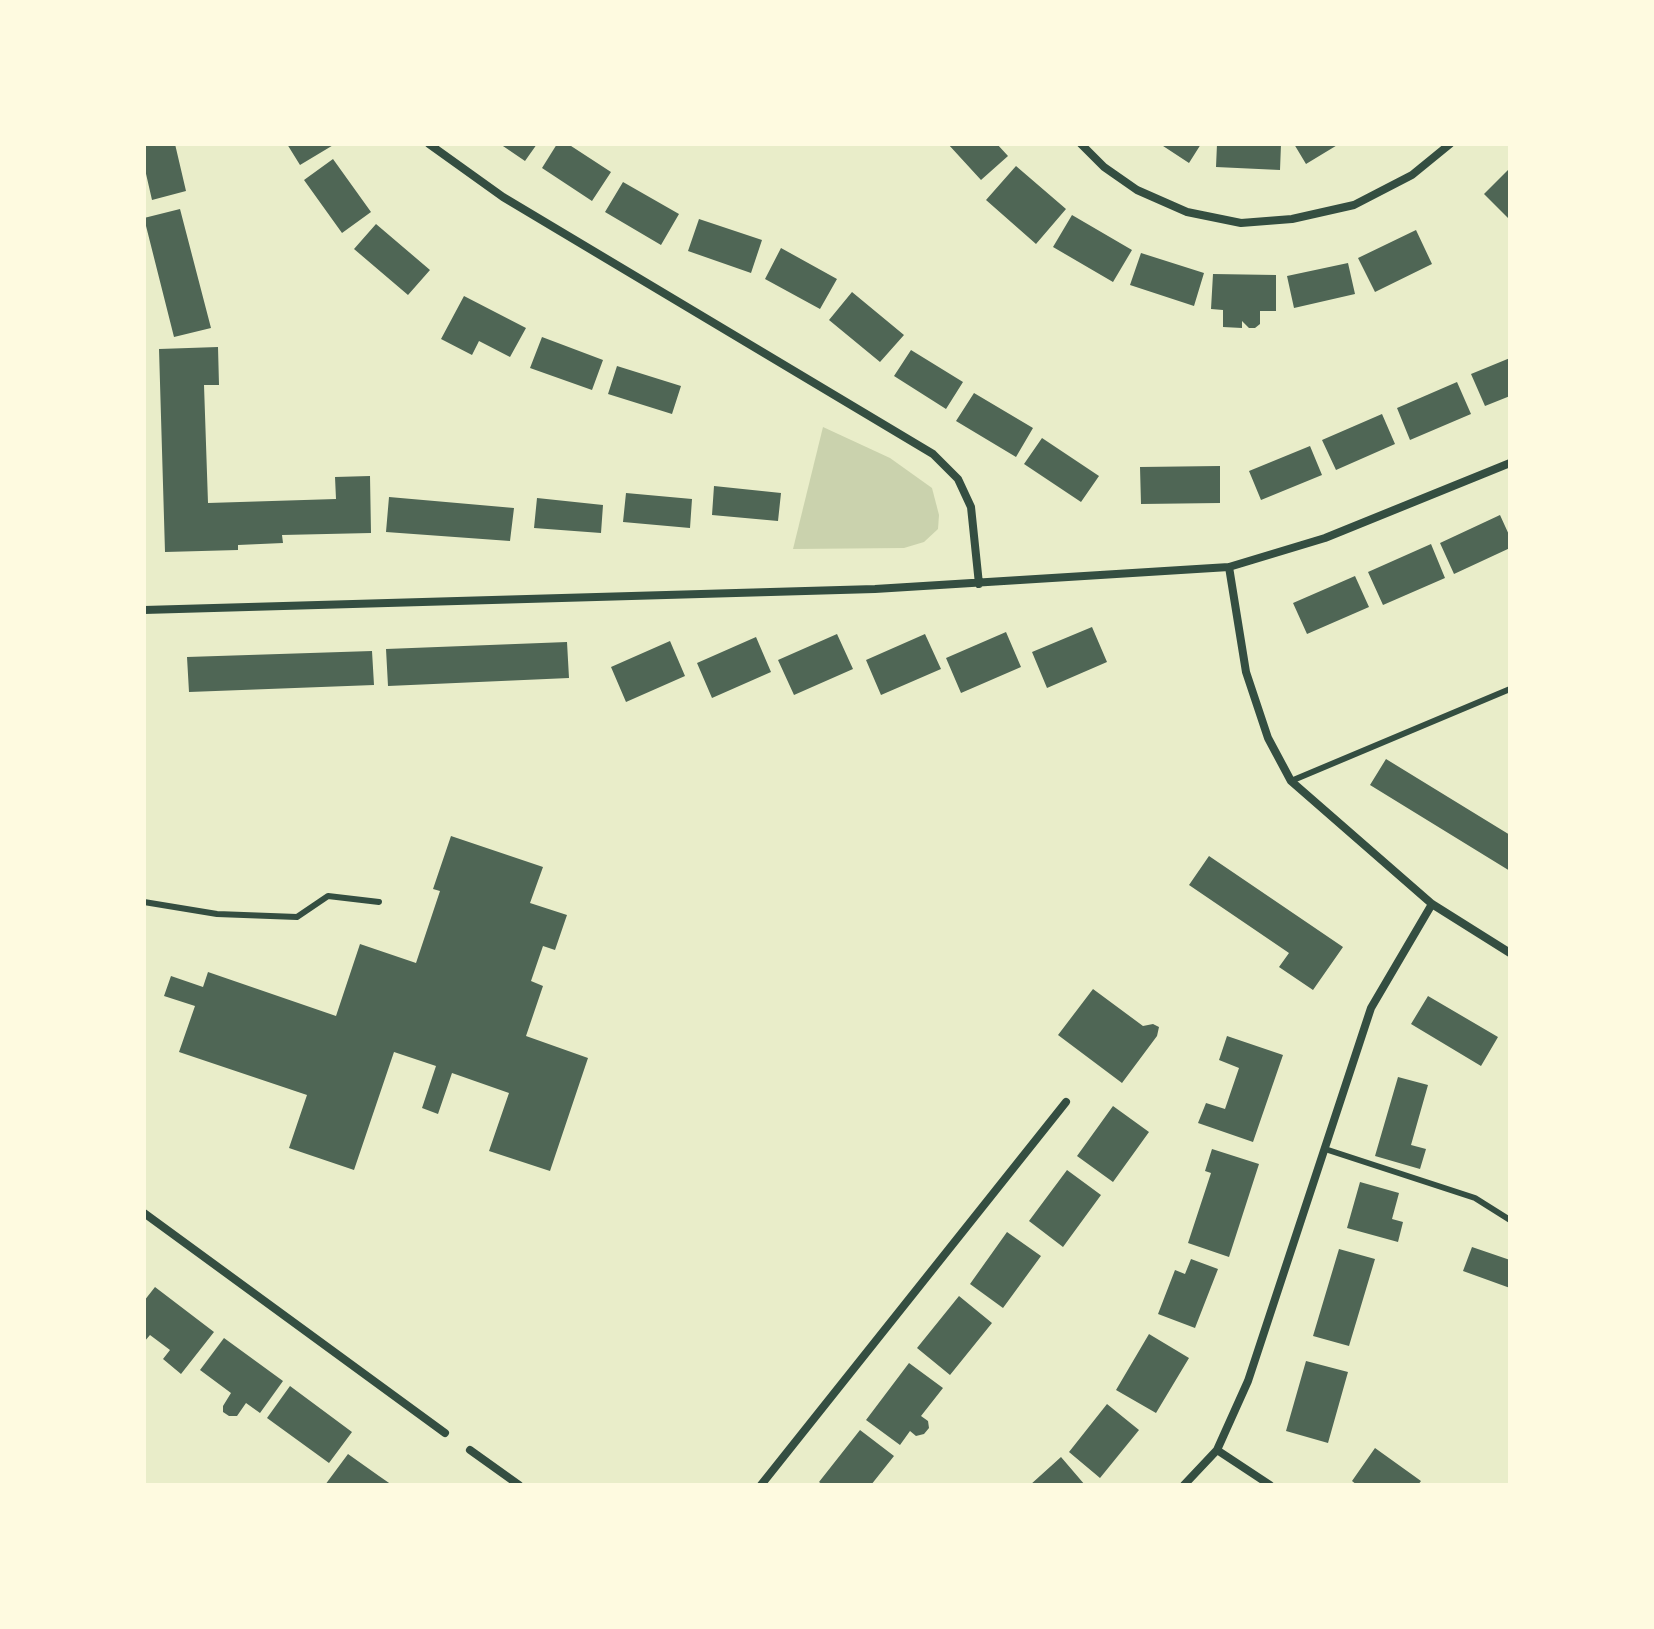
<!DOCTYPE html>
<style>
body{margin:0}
#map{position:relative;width:1654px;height:1629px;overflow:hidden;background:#e9edc9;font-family:Georgia,serif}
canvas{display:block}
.frame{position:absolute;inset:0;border:146px solid #fefae0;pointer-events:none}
</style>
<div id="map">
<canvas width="1654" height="1629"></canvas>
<div class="frame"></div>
</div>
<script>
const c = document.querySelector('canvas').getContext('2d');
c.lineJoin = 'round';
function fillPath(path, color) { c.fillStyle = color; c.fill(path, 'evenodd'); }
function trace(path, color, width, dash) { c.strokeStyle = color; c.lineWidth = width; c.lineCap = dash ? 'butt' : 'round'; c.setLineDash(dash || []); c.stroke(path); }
const green = new Path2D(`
 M823,427L890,458L932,488L939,515L938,529L924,542L904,548L793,549Z`);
const building = new Path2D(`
 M144,144H175L186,191L152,200L144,165Z
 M287,144H335L300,165Z
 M500,144H537L525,161Z
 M557,144H568L611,172L592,201L542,168Z
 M948,144H997L1008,156L981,180Z
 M1160,144H1201L1189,163Z
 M1217,144H1281L1280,170L1216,167Z
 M1294,144H1339L1306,164Z
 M333,159L371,212L342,233L304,180Z
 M1016,166L1066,209L1036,244L986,200Z
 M1510,168V220L1484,194Z
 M623,182L679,214L661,245L605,212Z
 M180,209L211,328L174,337L144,218Z
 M1072,215L1132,250L1113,282L1053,247Z
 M699,219L762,240L751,273L688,251Z
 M376,224L430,270L408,295L354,249Z
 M1416,230L1432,264L1375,292L1358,258Z
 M781,248L837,279L820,309L765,279Z
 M1141,253L1204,273L1194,306L1130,285Z
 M1348,263L1355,294L1294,308L1287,276Z
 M1213,274L1276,275V311H1260V324L1255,328H1249L1242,321V328L1223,327V310L1211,309Z
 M852,292L904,335L880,362L829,320Z
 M464,296L526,328L510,357L479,341L472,355L441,339Z
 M542,337L603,360L592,390L530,368Z
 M218,347L219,385H204L208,503L336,499L335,477L370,476L371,533L282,535L283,543L238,545V550L165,552L159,349Z
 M911,350L963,382L946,409L894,376Z
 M1510,358V396L1485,406L1471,374Z
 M617,366L681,386L672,414L608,394Z
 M1457,382L1471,414L1410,440L1397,408Z
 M974,393L1033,428L1016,457L956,421Z
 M1382,414L1395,444L1336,470L1322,440Z
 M1042,438L1099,476L1081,502L1024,464Z
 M1310,446L1322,475L1261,500L1249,471Z
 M1220,466V503L1141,504L1140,467Z
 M714,486L781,493L778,521L712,515Z
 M626,493L692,499L690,528L623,522Z
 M389,497L514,508L510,541L386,532Z
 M537,498L603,505L601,533L534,528Z
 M1500,515L1510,537V548L1454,574L1440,543Z
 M1431,544L1445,578L1383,605L1368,572Z
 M1355,576L1369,607L1307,634L1293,603Z
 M1092,627L1107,662L1047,688L1032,652Z
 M1006,632L1021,667L961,693L946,658Z
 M837,634L853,669L794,695L778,660Z
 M925,634L941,669L881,695L866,660Z
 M756,637L771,672L712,698L697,663Z
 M670,641L685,676L626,702L611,667Z
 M567,642L569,678L388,686L386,649Z
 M372,651L374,685L189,692L187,657Z
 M1386,759L1510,835V871L1370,785Z
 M451,836L543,867L530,903L567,915L555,950L543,946L531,981L543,986L526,1036L588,1058L550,1171L489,1151L509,1093L452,1073L438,1114L422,1108L436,1066L394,1052L354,1170L289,1148L307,1095L179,1052L195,1006L164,996L171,976L203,987L208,972L336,1016L360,944L416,963L440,891L433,889Z
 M1209,856L1343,947L1313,990L1279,967L1289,953L1189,885Z
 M1093,989L1143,1026L1153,1024L1159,1027L1157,1036L1122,1083L1058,1035Z
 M1428,996L1498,1037L1481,1066L1411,1024Z
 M1227,1036L1283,1055L1253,1142L1198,1123L1206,1103L1225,1109L1239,1068L1219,1060Z
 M1398,1077L1428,1085L1411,1145L1426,1149L1420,1169L1375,1156Z
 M1113,1106L1149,1132L1113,1182L1077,1156Z
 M1212,1149L1259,1164L1229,1257L1188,1243L1211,1173L1205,1171Z
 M1067,1170L1101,1195L1063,1247L1029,1221Z
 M1360,1182L1399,1193L1392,1219L1403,1222L1398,1242L1347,1228Z
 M1007,1232L1041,1256L1003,1308L970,1284Z
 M1472,1247L1510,1260V1288L1463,1271Z
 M1339,1249L1375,1259L1349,1346L1313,1336Z
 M1191,1259L1218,1269L1195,1328L1158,1314L1175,1270L1185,1274Z
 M155,1287L214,1332L181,1374L163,1359L170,1350L150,1335L144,1342V1301Z
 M959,1296L992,1323L950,1375L917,1348Z
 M1149,1334L1189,1358L1156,1413L1116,1390Z
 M224,1338L283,1381L260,1413L246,1403L237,1416H229L223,1412V1406L231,1393L200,1370Z
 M1306,1361L1348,1372L1328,1443L1286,1431Z
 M909,1363L943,1388L921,1416L928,1421L929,1428L924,1434L916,1436L910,1431L900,1445L866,1420Z
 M290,1386L352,1432L329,1463L267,1418Z
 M1107,1404L1139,1430L1100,1478L1069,1452Z
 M860,1430L894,1456L871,1485H823L819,1482Z
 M1375,1448L1421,1481L1418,1485H1357L1352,1481Z
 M348,1454L379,1476L392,1485H325Z
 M1061,1457L1085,1485H1030Z`);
const service = new Path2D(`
 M1291,781L1510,689
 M144,902L217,914L297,917L328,896L379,902
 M1325,1149L1475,1198L1510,1220`);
const minor = new Path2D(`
 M429,144L503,197L933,454L958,479L971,507L979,584
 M1081,144L1104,167L1137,190L1187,212L1241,223L1292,219L1354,205L1412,175L1450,144
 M1229,567L1246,672L1268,738L1291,781L1432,904L1510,953
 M144,610L875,589L1229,567L1325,538L1510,463
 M144,1213L445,1433
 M470,1450L519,1485
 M1217,1450L1270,1485
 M761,1485L1066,1102
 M1184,1485L1217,1450L1248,1381L1371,1008L1432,904`);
fillPath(green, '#cad2ad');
fillPath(building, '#4f6655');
trace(service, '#344e41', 6);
trace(minor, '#344e41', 8);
</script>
